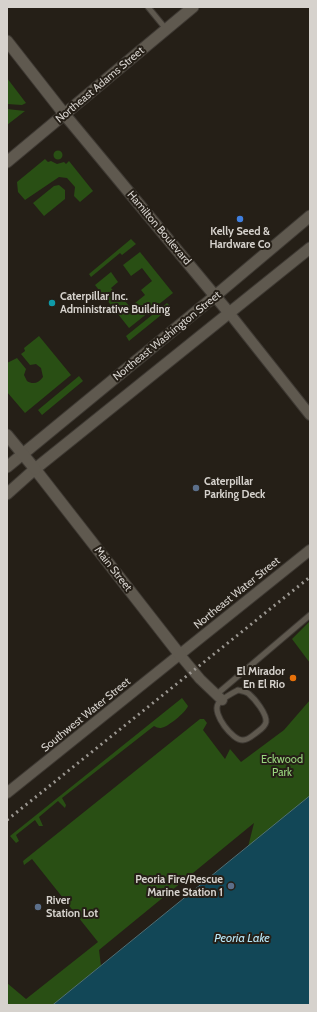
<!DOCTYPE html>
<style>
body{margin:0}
#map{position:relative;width:317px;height:1012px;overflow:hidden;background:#251f17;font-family:Cabin,sans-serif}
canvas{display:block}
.frame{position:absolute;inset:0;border:8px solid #d6d2cd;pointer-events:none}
</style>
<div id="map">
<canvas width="317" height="1012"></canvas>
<div class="frame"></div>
</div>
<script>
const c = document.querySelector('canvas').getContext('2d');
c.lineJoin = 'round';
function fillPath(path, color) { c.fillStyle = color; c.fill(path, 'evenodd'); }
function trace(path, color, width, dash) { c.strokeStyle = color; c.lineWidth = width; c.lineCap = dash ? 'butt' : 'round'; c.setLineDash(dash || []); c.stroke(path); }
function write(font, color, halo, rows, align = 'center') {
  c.font = font + ' Cabin,sans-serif'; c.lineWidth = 4; c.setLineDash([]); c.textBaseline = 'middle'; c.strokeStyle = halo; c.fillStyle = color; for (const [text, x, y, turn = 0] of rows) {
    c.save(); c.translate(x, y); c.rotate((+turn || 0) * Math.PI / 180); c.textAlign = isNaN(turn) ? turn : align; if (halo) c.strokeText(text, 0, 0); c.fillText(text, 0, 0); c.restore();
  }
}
const green = new Path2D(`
 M7,78L26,103L22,105L7,104Z
 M7,109L25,111L7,125Z
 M53.5 155a4.5 4.5 0 1 1 9 0a4.5 4.5 0 1 1-9 0Z
 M45,159L48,162L51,161L57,164L64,162L66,164L69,161L93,191L80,202L74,196L75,187L67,178L59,177L25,200L18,192L17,182Z
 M59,185L65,190V199L44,216L33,203L54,186Z
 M131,239L136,244L122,255L120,253L91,277L89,274Z
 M140,252L173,293L129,328L95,285L111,272L118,282L111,288L122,301L124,300L130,307L145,295L141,290L152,281L142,268L131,276L123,265Z
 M167,303L171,307L129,341L126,336Z
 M39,336L71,375L25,413L7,392V363L17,358L26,369L24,375L27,381C33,385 39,383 43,377L41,368L36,364L30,365L21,354L25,351L24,348Z
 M79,376L83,381L42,415L38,410Z
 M310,621V663L292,639Z
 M182,698L188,706C186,712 166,729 160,728C158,728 156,727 154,726L62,798L66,805L65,808L58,801L39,817L43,826H39L35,820L16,835L19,841L16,843L10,836Z
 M310,700V796L248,847L254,823L99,950L101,966L53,1005H7V983L26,999L98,942L32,859L24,865L23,861L200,719H204L207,723L203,730L225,759L230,749L241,762L284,730Z`);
const water = new Path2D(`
 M310,796V1005H53Z`);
const service = new Path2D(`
 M148,7L166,29
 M238,690C241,691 246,691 249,694C255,699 267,714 266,722C265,727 260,730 256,733C252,736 248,740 243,740C233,741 212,714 218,704C222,698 231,694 238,690Z
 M217,694L310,615`);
const minor = new Path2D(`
 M230,314L310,415
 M180,655L200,679L222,700
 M7,793L310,550`);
const tertiary = new Path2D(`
 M7,41L65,115L230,314
 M7,467L215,296L310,216
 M35,469L180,655
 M7,494L35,469L310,248`);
const secondary = new Path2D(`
 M7,162L193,7
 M7,435L35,469`);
const rail = new Path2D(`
 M7,820L310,577`);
const markers = [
 [240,219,4,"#3f7fe0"],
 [52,303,4,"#0f9aa8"],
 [196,488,4,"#5c6f8a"],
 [293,678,4,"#e8710a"],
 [231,886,4,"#5c6f8a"],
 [38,907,4,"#5c6f8a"]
];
const streetNames = [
 ["Northeast Adams Street",100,85,-40],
 ["Hamilton Boulevard",159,228,50],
 ["Northeast Washington Street",167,336,-39],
 ["Main Street",113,569,52],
 ["Northeast Water Street",237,593,-39],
 ["Southwest Water Street",86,715,-39]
];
const poiNames = [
 ["Kelly Seed &",240,232,"center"],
 ["Hardware Co",240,245,"center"],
 ["Caterpillar Inc.",60,297],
 ["Administrative Building",60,310],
 ["Caterpillar",204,482],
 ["Parking Deck",204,495],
 ["El Mirador",285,672,"right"],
 ["En El Rio",285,685,"right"],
 ["Peoria Fire/Rescue",223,880,"right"],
 ["Marine Station 1",223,893,"right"],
 ["River",46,901],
 ["Station Lot",46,914]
];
const parkNames = [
 ["Eckwood",282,760],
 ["Park",282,773]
];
const waterNames = [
 ["Peoria Lake",242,938]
];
fillPath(green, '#294f14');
fillPath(water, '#124757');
trace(water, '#4d717a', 1);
trace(service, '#3e3933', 7);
trace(minor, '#3e3933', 12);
trace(tertiary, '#3e3933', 13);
trace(secondary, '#3e3933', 13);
trace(service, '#5f594f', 5);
trace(minor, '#5f594f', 10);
trace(tertiary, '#5f594f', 11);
trace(secondary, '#5f594f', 11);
trace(rail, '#9b9791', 3, [2, 4]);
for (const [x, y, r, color] of markers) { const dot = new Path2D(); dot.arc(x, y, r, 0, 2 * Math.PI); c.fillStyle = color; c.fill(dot); trace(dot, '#251f17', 1.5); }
write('11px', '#d6d2cd', '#251f17', streetNames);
write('bold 11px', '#d6d2cd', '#251f17', poiNames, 'left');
write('11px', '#99d47e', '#251f17', parkNames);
write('italic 12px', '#b8e6f6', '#251f17', waterNames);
</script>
